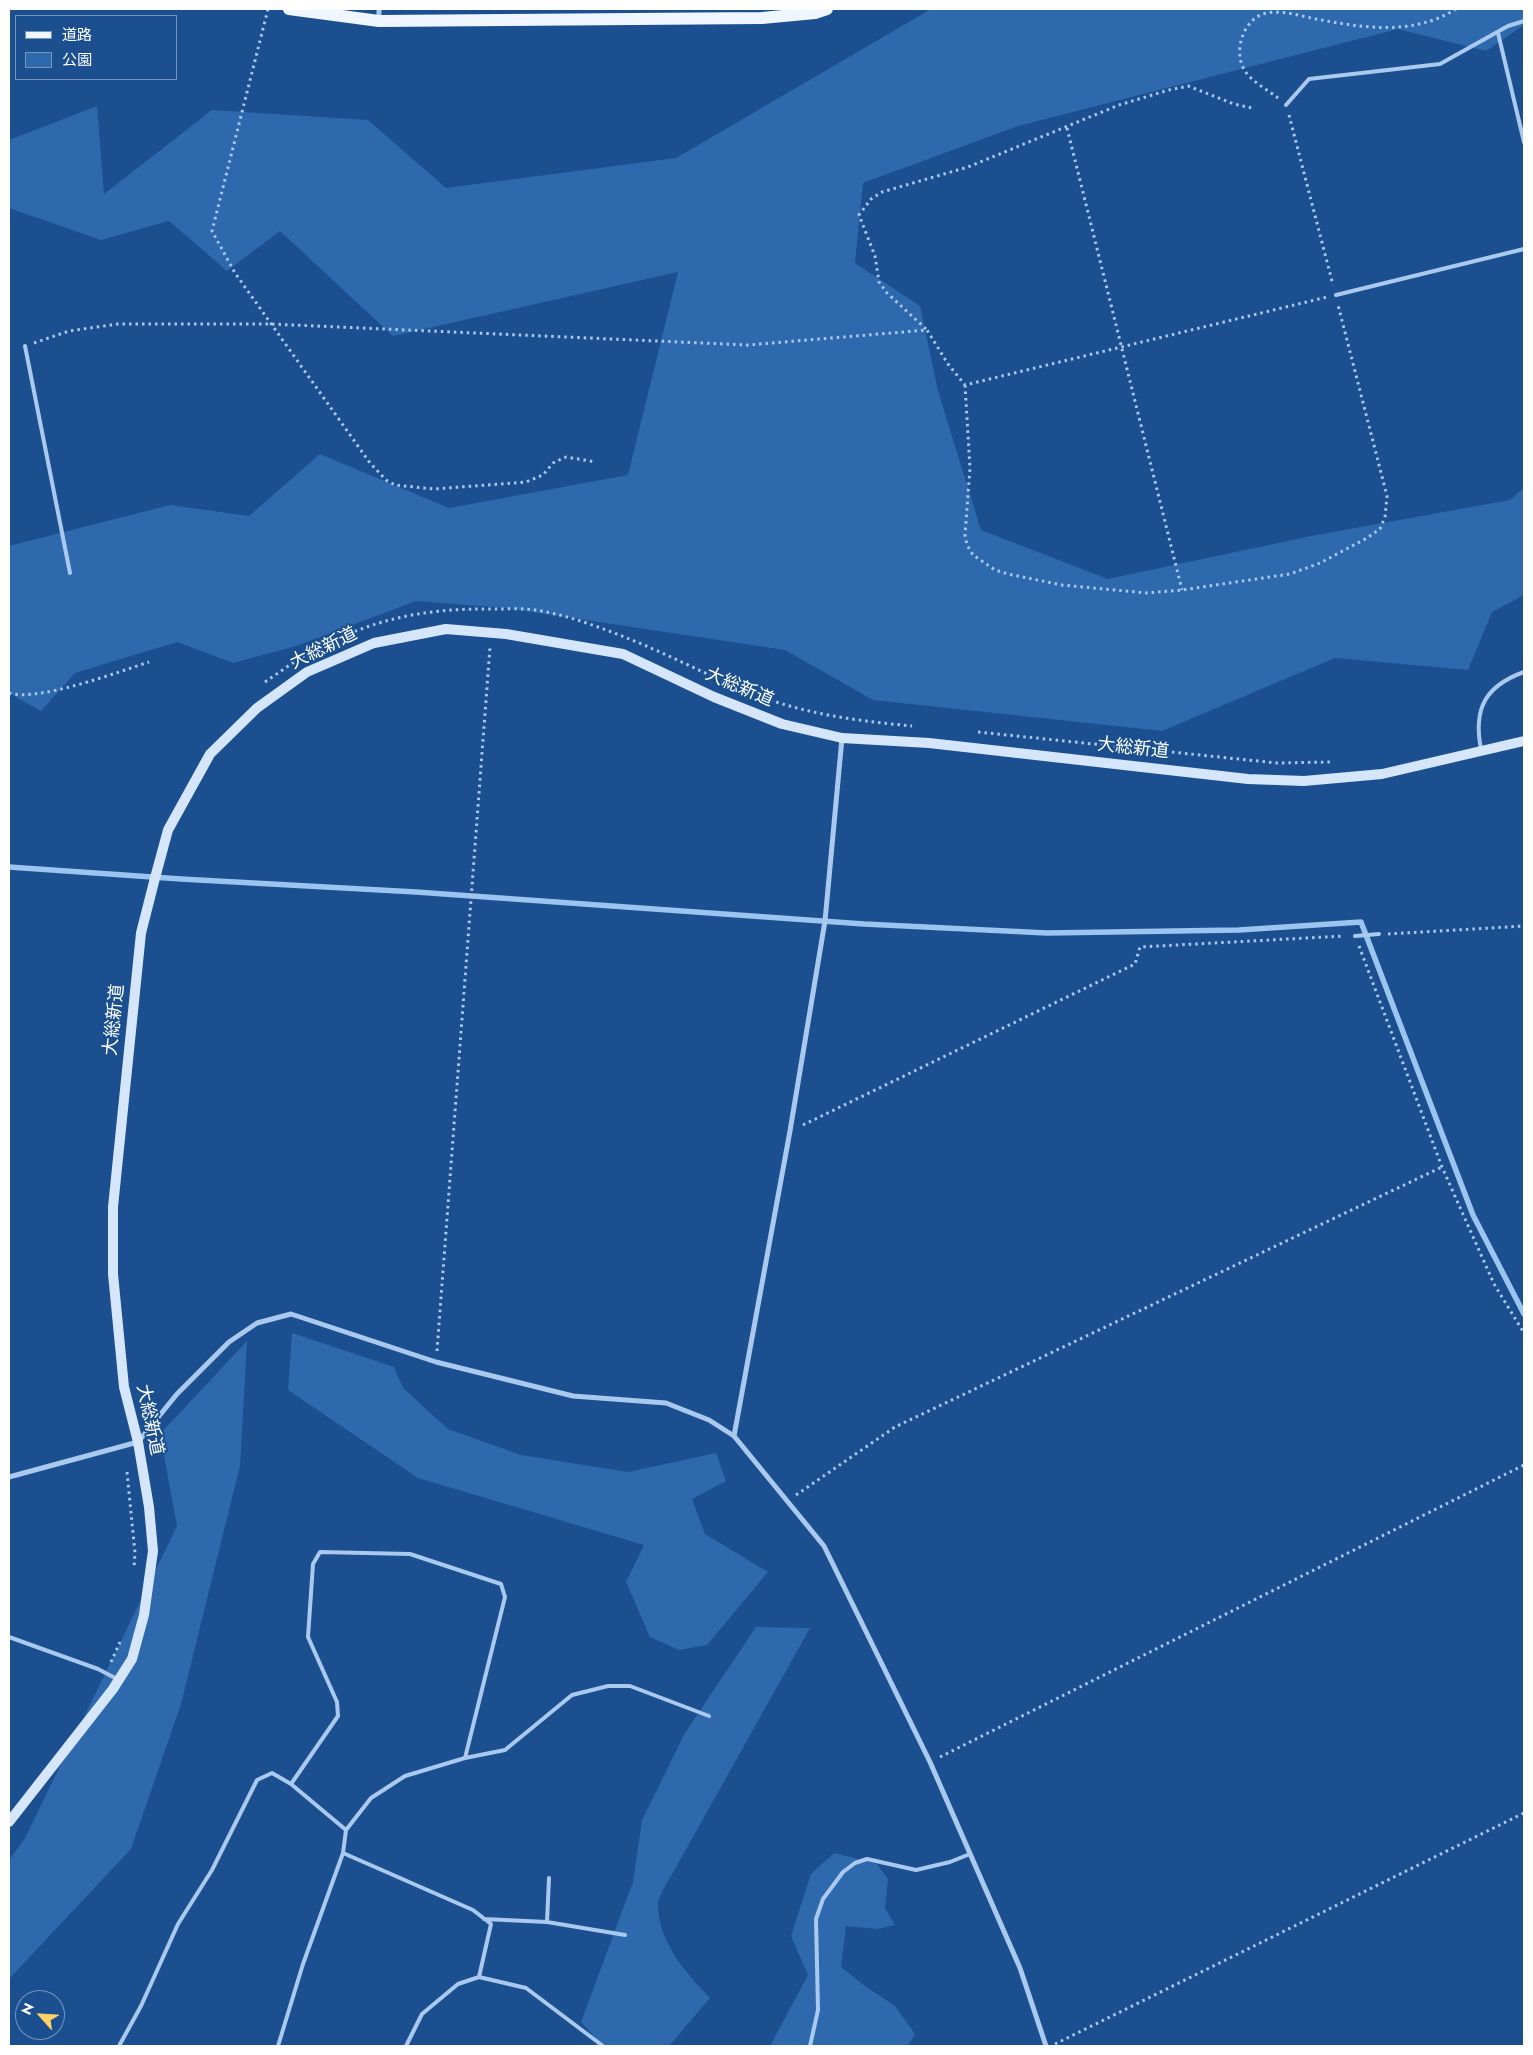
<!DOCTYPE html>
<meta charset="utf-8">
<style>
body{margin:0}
#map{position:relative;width:1533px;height:2055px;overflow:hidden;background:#1b4f8f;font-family:Jost,"Noto Sans JP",sans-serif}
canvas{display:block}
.frame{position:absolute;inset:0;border:10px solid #fff;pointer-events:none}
.legend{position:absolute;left:15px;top:15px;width:162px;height:65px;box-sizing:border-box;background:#1b4f8f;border:1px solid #7695bc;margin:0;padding:6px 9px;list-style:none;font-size:15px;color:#fff}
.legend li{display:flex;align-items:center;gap:10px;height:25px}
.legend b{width:25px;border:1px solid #7695bc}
.north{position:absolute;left:15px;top:1990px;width:50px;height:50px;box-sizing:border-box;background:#1b4f8f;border:1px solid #7695bc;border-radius:50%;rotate:296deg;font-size:14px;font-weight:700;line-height:20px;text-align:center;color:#fff}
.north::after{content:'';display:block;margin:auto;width:18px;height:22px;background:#ffd166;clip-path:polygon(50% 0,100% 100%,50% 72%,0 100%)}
</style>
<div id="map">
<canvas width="1533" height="2055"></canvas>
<div class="frame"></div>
<ul class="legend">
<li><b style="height:6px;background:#f0f6ff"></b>道路</li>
<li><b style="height:14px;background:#2e69ad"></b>公園</li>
</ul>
<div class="north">N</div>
</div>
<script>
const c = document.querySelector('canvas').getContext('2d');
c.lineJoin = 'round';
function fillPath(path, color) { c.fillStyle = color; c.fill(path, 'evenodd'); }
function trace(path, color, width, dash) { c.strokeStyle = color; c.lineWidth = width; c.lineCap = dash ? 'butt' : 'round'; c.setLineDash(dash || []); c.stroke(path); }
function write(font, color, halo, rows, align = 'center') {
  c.font = font + ' Jost,"Noto Sans JP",sans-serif'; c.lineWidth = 4; c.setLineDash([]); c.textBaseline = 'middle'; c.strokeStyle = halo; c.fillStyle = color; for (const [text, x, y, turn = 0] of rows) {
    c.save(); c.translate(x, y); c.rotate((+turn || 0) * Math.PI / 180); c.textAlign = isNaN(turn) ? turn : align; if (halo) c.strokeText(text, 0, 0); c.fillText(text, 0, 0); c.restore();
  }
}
const green = new Path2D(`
 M931,9H1524V25L1486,51L1398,29L1018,126L863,183L855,263L920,306L938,391L981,530L1108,579L1311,536L1510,500L1524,488V595L1492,612L1468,670L1335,658L1162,731L873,700L785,650L506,608L416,601L296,646L233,663L177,642L75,673L41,711L9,693V546L170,505L249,516L320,454L449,508L628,475L678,272L393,336L280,231L227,271L169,221L101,240L9,208V140L97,106L104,194L212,110L368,120L446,188L676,158Z
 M292,1333L394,1367L403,1388L448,1429L521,1455L628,1472L716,1453L726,1481L692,1499L705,1534L768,1572L707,1645L679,1650L650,1637L626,1582L644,1545L418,1478L288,1390Z
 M247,1341L240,1466L181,1704L131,1849L9,1979V1860L25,1838L177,1526L160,1434Z
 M756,1627L810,1628L675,1869C670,1878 659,1894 658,1904C658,1942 686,1973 710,1998L669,2046H603L581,2022L633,1882L642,1820L685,1733Z
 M834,1853L877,1864L888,1879L885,1908L895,1925L878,1929L846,1926L841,1967L865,1986L895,2006L915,2034L908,2046H770L808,1975L791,1936L811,1874Z`);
const stream = new Path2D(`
 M9,867L181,879L416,892L864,924L1047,933L1239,930L1361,922L1473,1215L1524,1314`);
const path = new Path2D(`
 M268,9L212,231L235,273L370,463L386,480L395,485L434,489L526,482L543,475L553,463L566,457L596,462
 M1278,98C1268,90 1252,82 1245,71C1232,51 1244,17 1267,13C1283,10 1301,16 1316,19C1364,28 1413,36 1456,9
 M1289,115L1333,285
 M1067,128L1182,590
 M926,329L887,293L879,282L875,256L859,215L871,199L882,192L968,167L1119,105L1169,90L1188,86L1234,104L1252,108
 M34,343L69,331L118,324H270L748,345L927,330L948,364L965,385L1327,297
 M965,385L970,468L965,535L967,545L973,555L995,570L1008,574L1062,585L1147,593L1182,590L1290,574L1320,563L1367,538L1380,529L1385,517L1387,496L1338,305
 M302,657C367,620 420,608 494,609C507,609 522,608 535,610C568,615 602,628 632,640C684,661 732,689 786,705C827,717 870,722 912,726
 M265,682L297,660
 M9,693C38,702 118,672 149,662
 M978,732L1277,763L1330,762
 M1388,934L1524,926
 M1359,946L1442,1167L1494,1284L1524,1333
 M803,1125L1135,964L1140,947L1344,936
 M437,1351L490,647
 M127,1472L135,1553L134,1568
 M796,1495L895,1427L1442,1167
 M111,1662L120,1642
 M940,1757L1524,1465
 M1055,2044L1524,1813`);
const lane = new Path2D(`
 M1498,33L1524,142
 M1286,105L1309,79L1440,64L1508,26L1524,21
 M1336,295L1524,249
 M25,346L70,573
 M1481,749C1473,709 1485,686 1524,672
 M1355,936L1379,934
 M9,1637L98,1669L117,1679
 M291,1784L338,1716L337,1702L308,1637L313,1564L320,1552L410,1554L501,1584L505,1597L465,1758
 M343,1853L473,1910L491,1924L479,1977
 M484,1919L547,1922L625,1935
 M547,1922L549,1878
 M119,2046L141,2006L178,1924L212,1870L257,1780L272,1773L291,1784L346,1830
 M278,2046L303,1964L343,1853L346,1830L371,1798L405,1776L465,1758L505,1750L572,1695L608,1686H630L709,1716
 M406,2046L422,2014L458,1984L479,1977L526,1988L603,2046
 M810,2046L818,2010L816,1919L823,1899L843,1872L855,1863L867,1859L916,1870L950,1862L970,1854`);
const street = new Path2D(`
 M379,21V9
 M734,1436L790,1131L825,921L842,738
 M9,1477L138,1442L177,1394L229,1342L257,1323L291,1314L436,1362L573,1396L666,1403L709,1420L734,1436L824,1546L930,1762L1020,1968L1046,2046`);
const secondary = new Path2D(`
 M9,1822L113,1689L132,1659L144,1615L153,1551L149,1507L138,1442L124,1387L113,1274V1207L141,933L155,878L168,830L210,754L257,708L307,672L374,643L446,629L506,634L623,654L714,697L782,724L842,738L929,743L1248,779L1304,781L1382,774L1524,741`);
const primary = new Path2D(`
 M289,9L379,21L762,18L815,13L827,9`);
const streetNames = [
 ["大総新道",324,649,-26],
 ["大総新道",739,688,23],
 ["大総新道",1133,749,6],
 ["大総新道",115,1020,-84],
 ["大総新道",149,1420,78]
];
fillPath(green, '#2e69ad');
trace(stream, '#9cc4f0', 5.5);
trace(path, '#a9c9ee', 3, [2.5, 4]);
trace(lane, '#a9c9ee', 4);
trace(street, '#a9c9ee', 5);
trace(secondary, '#d6e6fa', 10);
trace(primary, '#f0f6ff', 12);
write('18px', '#fff', '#1b4f8f', streetNames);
</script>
